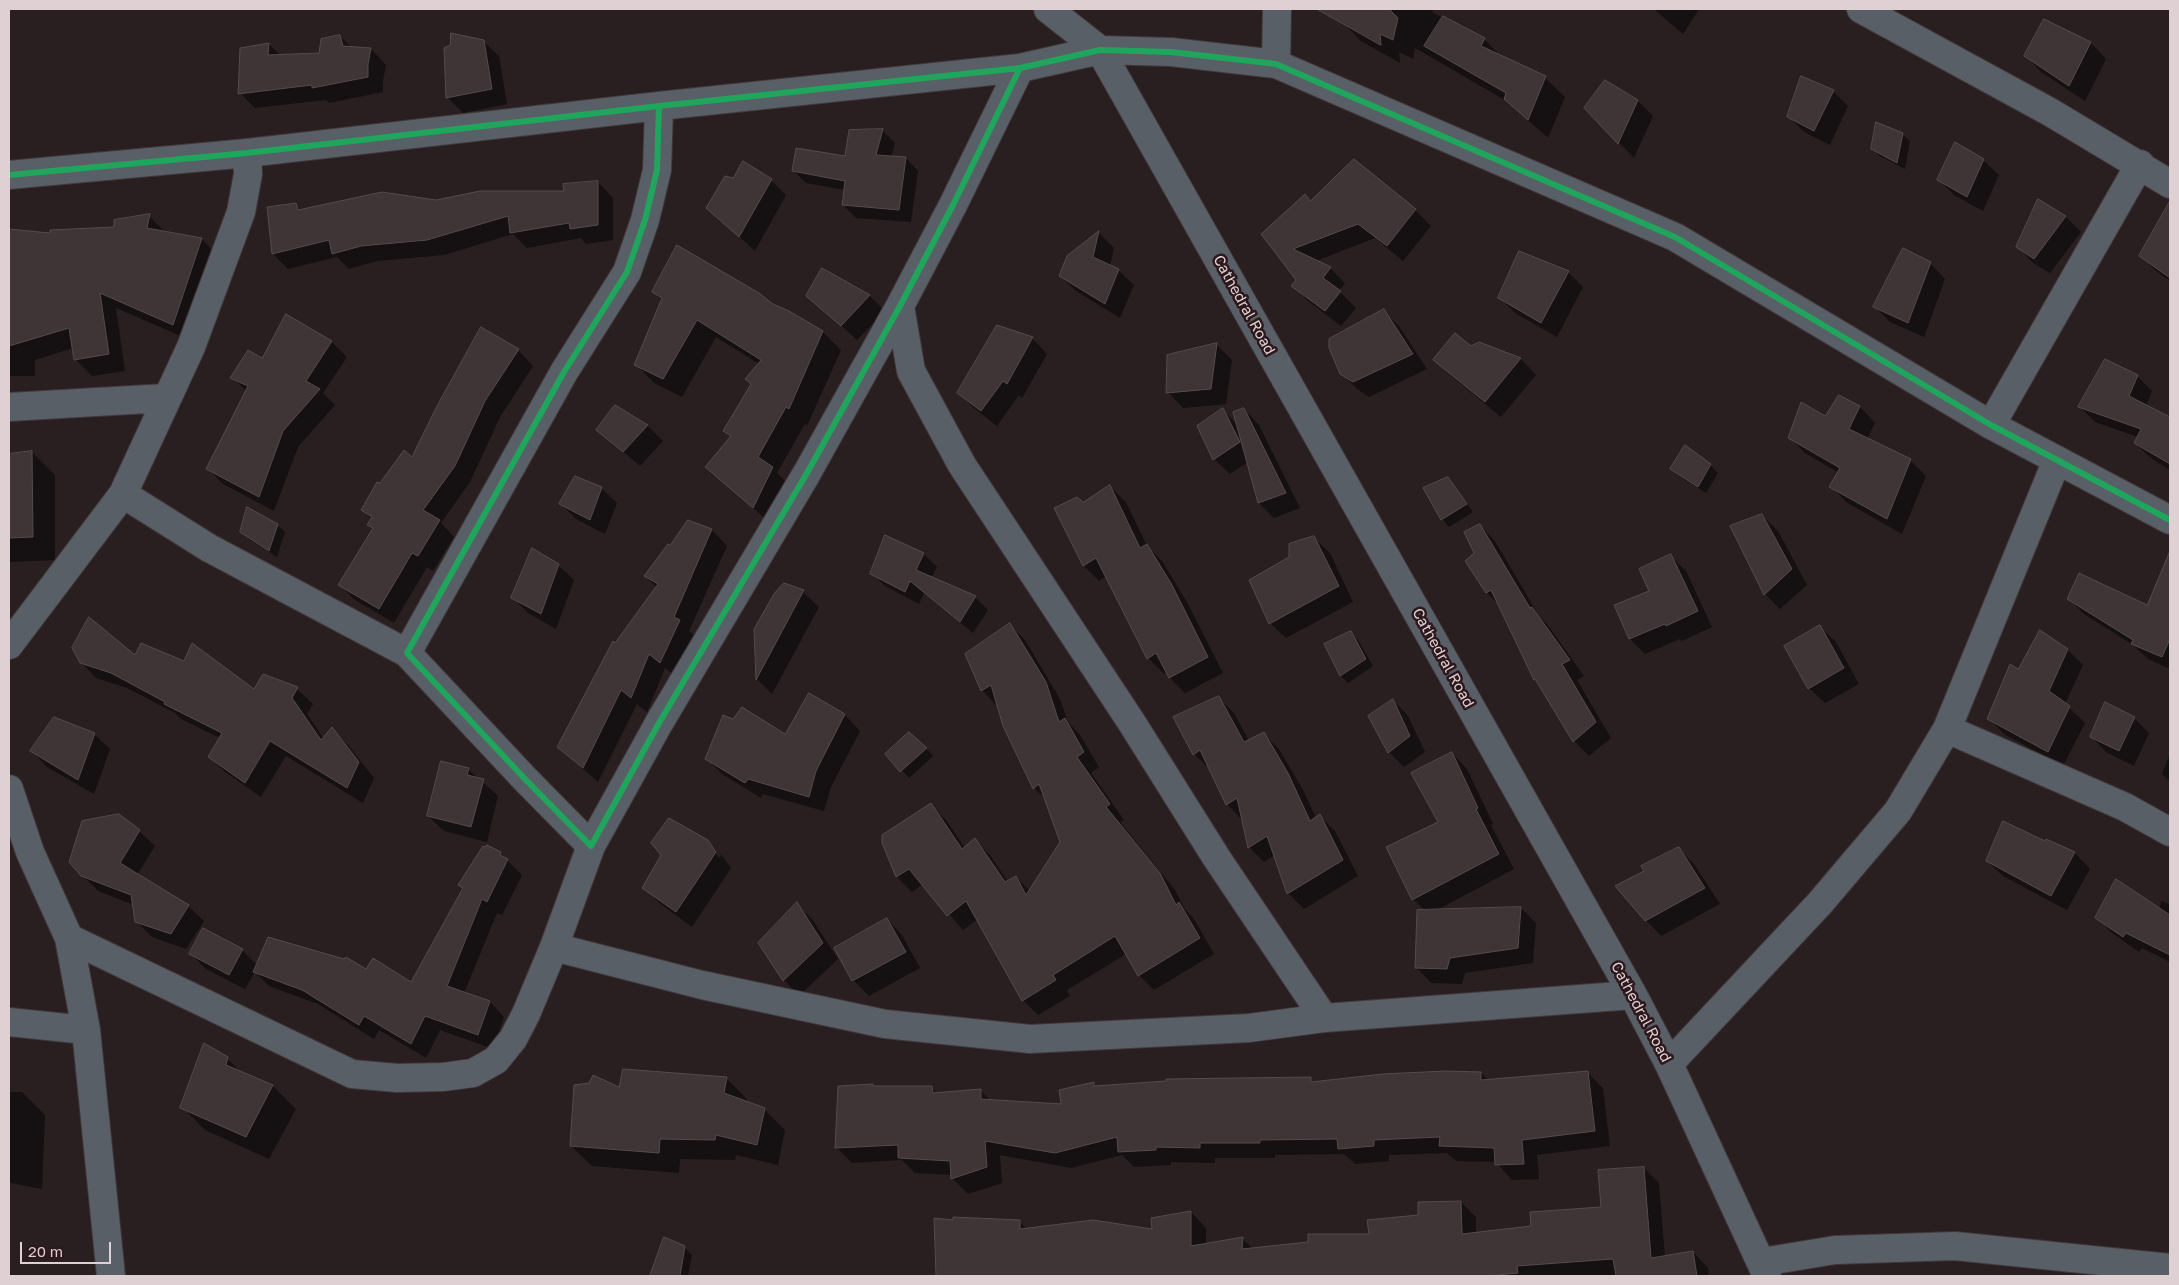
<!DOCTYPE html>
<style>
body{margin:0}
#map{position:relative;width:2179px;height:1285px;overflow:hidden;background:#291e20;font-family:"Golos Text",sans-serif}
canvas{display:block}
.frame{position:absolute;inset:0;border:10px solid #dfd0d3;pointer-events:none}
.scale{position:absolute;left:20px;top:1242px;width:91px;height:22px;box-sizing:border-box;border:2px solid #dfd0d3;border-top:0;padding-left:6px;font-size:15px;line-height:18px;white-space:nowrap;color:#dfd0d3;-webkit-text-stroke:4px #2d191d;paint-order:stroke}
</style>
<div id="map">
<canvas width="2179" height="1285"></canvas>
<div class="frame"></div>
<div class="scale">20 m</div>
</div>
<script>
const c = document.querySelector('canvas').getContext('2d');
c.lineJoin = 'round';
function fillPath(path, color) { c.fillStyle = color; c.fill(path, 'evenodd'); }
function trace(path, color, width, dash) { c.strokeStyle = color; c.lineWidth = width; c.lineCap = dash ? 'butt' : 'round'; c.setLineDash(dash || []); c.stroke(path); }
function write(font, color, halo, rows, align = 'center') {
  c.font = font + ' "Golos Text",sans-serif'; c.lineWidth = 5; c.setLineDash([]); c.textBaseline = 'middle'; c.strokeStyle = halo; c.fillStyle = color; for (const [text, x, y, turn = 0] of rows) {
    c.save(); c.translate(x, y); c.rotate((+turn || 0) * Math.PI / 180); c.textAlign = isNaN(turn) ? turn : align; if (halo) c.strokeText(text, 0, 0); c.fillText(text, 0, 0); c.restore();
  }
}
const shadow = new Path2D(`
 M1347,9H1434L1432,12L1484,39L1503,58L1545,78L1565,97L1548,138L1508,102L1415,48L1413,59L1399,52L1400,63L1361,41L1341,21Z
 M1654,9H1696L1698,11L1683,34Z
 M2045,21L2091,43L2106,59L2085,101L2041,72L2026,56Z
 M340,36L352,48L371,49L386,65L383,80V92L329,103L326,100L255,108L240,93L269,44L280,55L320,54Z
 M483,41L499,56L507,104L463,113L447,97Z
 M1833,91L1848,106L1830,145L1804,132L1788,116Z
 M1638,101L1653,116L1634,158L1585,108Z
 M882,130L895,143L891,157L906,158L918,171L911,222L856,218L843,205L845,190L806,183L793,170L846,157Z
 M1902,134L1910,141L1905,169L1880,156L1873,149Z
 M1354,160L1415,210L1431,226L1403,261L1375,238L1316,261L1330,268L1345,283L1339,291L1356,308L1341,326L1308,301L1293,286L1298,280L1263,234L1310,202Z
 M1983,160L1999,175L1983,211L1954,195L1938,179Z
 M734,180H771L786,195L755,251L708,208Z
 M598,182L613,198V240L586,244L581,238L527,248L513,234L444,255L377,261L349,269L337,257L288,269L273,254L295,204L301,210L565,192Z
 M2165,213L2170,218V281L2156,271L2140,255Z
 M149,216L166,233L202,239L218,256L190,340L116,308L125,371L92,376L75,359L73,348L35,360V376H9V231L52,235L115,229Z
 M2066,217L2081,232L2050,273L2033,263L2018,247Z
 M1099,233L1114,248L1110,266L1118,270L1134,285L1120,318L1076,291L1060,276L1068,257Z
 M1930,263L1945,279L1924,337L1890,322L1875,307Z
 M823,270L870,296L885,311L857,340L808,295Z
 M1568,272L1583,287L1557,337L1515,313L1499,297Z
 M654,292L772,305L823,332L841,350L807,426L805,424L777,473L790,486L772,525L707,466L731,437L725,431L752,385L759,364L716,337L682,397L654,383L636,364L663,301Z
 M1384,311L1399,326L1427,369L1369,397L1357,389L1341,373Z
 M286,316L332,342L347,357L323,393L335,405L298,447L274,511L223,484L207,468L247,392L232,377L262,360Z
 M1032,338L1047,354L1022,398L1019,395L997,426L974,408L958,393Z
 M1480,344L1521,359L1536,375L1501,417L1450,375L1435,360Z
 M1217,345L1232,360L1226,404L1183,408L1168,392V356Z
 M518,350L533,366L500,417L470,482L441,523L454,537L433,571L427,567L394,623L355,600L340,585L373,530L368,524L372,519L362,510L380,485L413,459Z
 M2137,376L2152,391L2146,406L2170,418V470L2151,458L2135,443L2138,437L2095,422L2080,407Z
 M1840,397L1860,407L1875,423L1867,439L1910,460L1926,476L1902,534L1846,502L1831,486L1839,473L1805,453L1790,438L1826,417Z
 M615,407L648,426L663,441L640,466L598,430Z
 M1244,409L1259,425L1300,508L1274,518L1259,503L1248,462L1230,474L1214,459L1223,410L1238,426Z
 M32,452L55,475V560L9,562V455Z
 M1710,465L1718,473L1706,493L1679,476L1671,469Z
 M1448,479L1473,512L1449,527L1442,519Z
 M1110,487L1126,502L1147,546L1162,561L1187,602L1223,673L1185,693L1170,678L1167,672L1164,674L1148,658L1106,576L1099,581L1084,566L1056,508L1083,504Z
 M601,488L617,503L605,534L576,519L561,504Z
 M1762,515L1778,531L1807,585L1780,609L1765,594Z
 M688,521L712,530L727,546L689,631L695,636L676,677L665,668L647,712L637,704L598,782L559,747L615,645L657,588L645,576L671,547Z
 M277,525L285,532L277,557L249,539L241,531Z
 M1480,525L1495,541L1539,616L1547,624L1584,676L1577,680L1611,738L1589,756L1574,741L1540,685L1535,680L1500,606L1487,593L1467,561L1475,553Z
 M1314,538L1330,553L1353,602L1286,638L1270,623L1291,558Z
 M924,554L937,567L931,578L975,597L988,610L973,633L924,593L919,604L885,586L872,573Z
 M1671,556L1686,571L1712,627L1682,641L1680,639L1645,654L1630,639L1651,591Z
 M558,565L574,580L556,629L528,613L512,597Z
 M784,585L803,592L819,607L772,694L757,679L756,629Z
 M2154,593L2170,601V669L2148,659L2133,645L2084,614L2069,599L2148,607Z
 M1010,625L1025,640L1060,699L1068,722L1080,735L1099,767L1091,773L1124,820L1120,822L1175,890L1184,908L1194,919L1214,954L1154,990L1139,975L1126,954L1067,990L1070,996L1038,1015L1023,1000L978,919L963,930L923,884L912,892L897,877L883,843L931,805L946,820L965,848L975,840L990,855L1008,882L1016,877L1030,891L1061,842L1046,799L1034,788L997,706L982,690L966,655Z
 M1820,627L1836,642L1859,684L1825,703L1809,688Z
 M1351,633L1358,640L1373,666L1348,683L1341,676L1326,645Z
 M2068,650L2083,665L2065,704L2085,723L2063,766L2004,734L1989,719L2018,671Z
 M135,657L254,691L263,675L297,689L313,704L307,714L324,739L332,729L347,744L374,778L363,803L286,756L261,797L225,772L209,757L220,738L181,719L175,713L127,688L96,678L81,662Z
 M810,694L845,715L860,731L831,787L824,811L763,794L761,798L722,774L707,759L785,736Z
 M1218,697L1234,713L1249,741L1264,734L1279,749L1303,790L1316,818L1320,816L1335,831L1358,876L1304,909L1288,893L1275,855L1264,862L1249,847L1242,820L1227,804L1210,769L1194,754Z
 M1393,700L1408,716L1425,752L1404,767L1389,752Z
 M2134,718L2149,733L2134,766L2106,752L2091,736Z
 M94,734L110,749L94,794L47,767L32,751Z
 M926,748L933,756L909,778L887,754Z
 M1452,753L1467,769L1493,824L1491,825L1514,869L1435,911L1521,908L1536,923L1533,963L1465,973L1462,984L1431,983L1416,967L1426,911L1413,899L1440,822Z
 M2170,753V782L2162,774Z
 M468,769L498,796L487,842L444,831L428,816Z
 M139,831L155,846L137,875L188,906L204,921L186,949L152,937L136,921L134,905L98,891L82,875Z
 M707,841L723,857L731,868L692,927L659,903L644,887ZM714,850H717L721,856L719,858Z
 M2046,841L2075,853L2090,869L2067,910L2003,876L1987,861Z
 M1679,849L1694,864L1720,904L1661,936L1646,920V872Z
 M500,853L522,875L502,915L497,913L464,993L490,1002L504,1017L493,1049L440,1030L426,1058L379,1030L374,1039L318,1004L269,986L255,972L245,989L206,969L191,954L242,950L257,965L366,970L412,983L464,889L460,885Z
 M2162,901L2170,905V962L2142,948L2139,952L2112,933L2097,917L2159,909Z
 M797,904L812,919L838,959L799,996L784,980Z
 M887,919L902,935L920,968L869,996L853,980L835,948Z
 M227,1058L242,1074L273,1086L296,1109L269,1159L205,1130L182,1107Z
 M1587,1072L1603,1088L1610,1146L1537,1155L1539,1179L1512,1180L1496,1162L1456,1161L1447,1153L1389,1155V1161L1355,1164L1344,1154L1275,1155V1158H1215V1163L1171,1162V1165L1134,1167L1122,1155L1071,1168L1000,1155L1002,1183L968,1194L952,1178V1175L915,1173L902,1160L852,1163L837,1148L873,1085L875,1088H932L938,1094L980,1090L991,1101L1062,1105L1093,1084L1096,1087L1311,1079L1315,1083L1481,1073L1489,1081Z
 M726,1078L747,1099L746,1103L764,1109L785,1130L778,1165L736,1155L735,1160L680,1159L679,1173L592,1166L571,1146L590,1084L620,1089Z
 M9,1092H22L45,1115L42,1189L11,1183L9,1180Z
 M1644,1168L1659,1183L1665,1257L1693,1252L1708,1268L1709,1276H937L935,1220L954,1222L1019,1221L1028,1230H1153L1191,1212L1206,1228V1245L1242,1238L1253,1249L1370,1235L1461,1202L1476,1217V1234L1533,1227L1602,1208Z
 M684,1247L692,1255L688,1276H652Z`);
const building = new Path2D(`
 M1317,9H1389L1398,18L1393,40L1380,34L1381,45Z
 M1443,16L1485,38L1481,46L1546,76L1528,120L1504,99L1506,93L1424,46Z
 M2044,19L2091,42L2069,86L2024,56Z
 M451,33L484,40L492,89L446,98L444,48L450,45Z
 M340,35L343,46L371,48L368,64V77L312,88V85L238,94L240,48L269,43L268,55L319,53L321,39Z
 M1801,76L1834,90L1814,131L1787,117Z
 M1605,80L1638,100L1618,144L1584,108Z
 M1876,122L1903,133L1897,163L1871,149Z
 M883,129L876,155L906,157L899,210L842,205L845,181L792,171L796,148L845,156L849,130Z
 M1955,142L1984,159L1967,197L1937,180Z
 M1354,159L1416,209L1387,246L1358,224L1293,249L1331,267L1323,278L1341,291L1325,311L1291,286L1296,280L1261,234L1305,194L1310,201Z
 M743,161L772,179L739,237L706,208L725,176L733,178Z
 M598,181V225L570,229L569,223L510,233L508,216L427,240L361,246L332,254L329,240L272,254L267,207L296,203L298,210L382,192L436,200L480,191H564L563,184Z
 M2038,199L2066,216L2034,259L2016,247Z
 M2170,201V278L2139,256Z
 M150,214L147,228L202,238L173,325L100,293L109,354L74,360L69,328L9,346V229L50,233V230L114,227V220Z
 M1099,231L1093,257L1119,269L1105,304L1059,276L1067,256Z
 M677,245L759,293L773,304L789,311L823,331L789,409L786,407L758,457L773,467L753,508L705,467L731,436L723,431L751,384L745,379L761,360L697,320L663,379L634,365L662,298L652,292Z
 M1903,248L1931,262L1908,323L1873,307Z
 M1519,251L1569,271L1541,323L1498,298Z
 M822,268L870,295L841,326L806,296Z
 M1384,309L1413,354L1353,382L1340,374L1329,348V339Z
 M286,314L332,341L306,381L320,389L283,431L259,497L206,469L248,386L230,378L248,350L262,358Z
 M997,325L1033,337L1007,384L1003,381L981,411L957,393Z
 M481,327L519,349L485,401L455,466L423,510L440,520L418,556L412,553L379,609L338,585L373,528L367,525L372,517L361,510L377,482L380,483L404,450L412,457L436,408Z
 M1455,333L1471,346L1479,342L1521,358L1485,402L1433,360Z
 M1217,343L1211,389L1166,393L1167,355Z
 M2105,359L2138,375L2129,396L2170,417V464L2134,443L2141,429L2078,407Z
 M1839,395L1860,406L1849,429L1911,459L1887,519L1829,487L1840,468L1788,438L1801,402L1825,416Z
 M615,405L648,425L623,452L596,430Z
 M1223,408L1240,442L1213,460L1197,426Z
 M1244,408L1286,493L1258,503L1233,412Z
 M1685,445L1711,464L1698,487L1670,469Z
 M32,451L33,537L9,538V454Z
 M575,476L602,487L590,520L559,504Z
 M1448,477L1467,504L1441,520L1423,488Z
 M1110,485L1140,548L1147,544L1172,585L1208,657L1169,678L1156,653L1147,659L1096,558L1083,566L1054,508L1077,497L1083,502Z
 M247,507L278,524L269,551L240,532Z
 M1762,514L1792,569L1764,595L1730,526Z
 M688,520L712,529L674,617L680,620L660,663L649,654L631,698L621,690L583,768L557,747L613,641L615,643L658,584L644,576L668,544L670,545Z
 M1480,524L1530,608L1532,607L1570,660L1562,664L1596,722L1573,742L1535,679L1534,680L1491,590L1486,593L1465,561L1474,553L1464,532Z
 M885,535L924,553L916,570L976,596L960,622L910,581L905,592L870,574Z
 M1314,536L1339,586L1269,624L1249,580L1289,557V544Z
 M532,548L559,564L541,614L511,598Z
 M2170,551V639L2162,657L2131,644L2133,640L2067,599L2079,573L2147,605Z
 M1671,554L1698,611L1666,626L1665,624L1629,639L1614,605L1649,591L1639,569Z
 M784,583L804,590L756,680L754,629L774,594Z
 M89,617L135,655L141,643L184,661L192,643L254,689L263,674L298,687L292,698L321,740L332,727L359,762L347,788L270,741L245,783L208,757L222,733L164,704L165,702L111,673L80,663L72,648Z
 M1010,623L1046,682L1059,722L1065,718L1084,752L1077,757L1110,804L1106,807L1160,873L1176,905L1179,902L1200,938L1138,976L1115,936L1053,975L1056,980L1022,1001L966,901L947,916L909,869L896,877L882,843V835L931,803L962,849L975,838L1005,882L1016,876L1026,895L1060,842L1039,784L1033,789L1003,726L991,685L981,691L965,654Z
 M1820,625L1844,668L1808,689L1784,646Z
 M2040,630L2068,649L2049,691L2070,706L2048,752L1987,719L2010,664L2018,669Z
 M1351,631L1366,659L1340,676L1324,644Z
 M809,693L845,714L816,771L809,797L748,779L745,783L705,759L723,715L733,719L742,707L785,734Z
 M1219,696L1244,742L1264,732L1288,773L1310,821L1320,814L1343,860L1287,894L1267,836L1248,848L1237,798L1226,805L1200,750L1193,755L1173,717Z
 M1393,699L1410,736L1388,753L1368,716Z
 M2105,702L2135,717L2119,751L2090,737Z
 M54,717L95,733L78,780L30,751Z
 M909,732L927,748L900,772L885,754Z
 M1452,752L1478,808L1476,809L1499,854L1412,900L1386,847L1438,822L1411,773Z
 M441,761L469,768L467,775L484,779L471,827L427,816Z
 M119,814L140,830L120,863L189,905L171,934L135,922L131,895L81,876L69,862L82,821Z
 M669,818L708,840L716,852L676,912L642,888L661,855L651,843Z
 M2003,821L2045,841L2046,839L2075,852L2051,896L1986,861Z
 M487,845L501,852L500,855L508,859L487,902L482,899L447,986L490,1001L478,1035L425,1016L411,1044L364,1016L359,1025L302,990L253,972L268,937L344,959L346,957L366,969L373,958L411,982L463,888L458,885L483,846L486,847Z
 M1679,847L1705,888L1645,921L1615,886L1644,871L1641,866Z
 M2116,879L2170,915V955L2126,933L2123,937L2095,918Z
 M797,902L823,943L783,981L758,943Z
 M1521,907L1518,948L1450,958L1447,969L1415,968L1417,910Z
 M887,918L906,952L852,981L834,948Z
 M203,928L243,949L229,975L189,954Z
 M204,1043L228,1057L226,1065L273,1085L246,1137L180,1108Z
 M623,1069L727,1077L724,1093L765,1108L757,1145L716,1135L715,1140L660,1139L659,1153L570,1146L574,1085L589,1083L593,1075L619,1087Z
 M1446,1071L1481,1072V1080L1588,1071L1595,1131L1522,1140L1524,1164L1495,1165L1494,1148L1439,1146L1440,1137L1374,1140V1146L1338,1149L1337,1139L1260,1140V1143H1200V1148L1156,1147V1150L1118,1152L1117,1137L1055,1153L985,1141L987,1167L951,1179L950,1161L898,1158V1145L835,1148L838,1086L873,1084V1086H932L933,1093L981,1089V1099L1061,1104L1059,1090L1094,1082V1086L1166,1081V1079L1311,1077V1082L1383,1074Z
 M1644,1167L1651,1258L1693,1251L1697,1276H1616L1613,1259L1517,1266L1518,1273L1487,1276H936L934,1218L953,1220V1217L1020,1220V1229L1093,1220L1152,1229L1151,1218L1191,1211V1246L1243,1237L1242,1249L1308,1242V1234H1369L1367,1220L1418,1215V1202L1461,1201L1462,1234L1531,1226L1530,1212L1601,1207L1598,1170Z
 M664,1237L685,1246L680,1276H650Z`);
const street = new Path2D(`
 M1048,9L1100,50L1633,995L1669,1064L1767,1276
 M1861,9L2050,112L2170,184
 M1276,64L1277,9
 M659,106L657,170L645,220L627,272L564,372L407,653L525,779L591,846L659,723L807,473L900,306L953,205L1020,68
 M247,153L248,174L241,212L191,347L123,494L209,548L407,653
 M9,175L247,153L659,106L1020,68L1100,50L1171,52L1276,64L1675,237L1991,425L2170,520
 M900,306L911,371L962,465L1132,723L1216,857L1324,1018
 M9,407L166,398
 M1991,425L2140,164
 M9,645L123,494
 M1947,729L2125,807L2170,832
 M9,789L30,852L69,938L352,1074L397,1078L443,1077L473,1073L496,1060L513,1039L526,1014L554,947L591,846
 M69,938L86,1030L111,1276
 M554,947L702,985L885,1024L1030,1039L1249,1028L1324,1018L1633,995
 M9,1022L86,1030
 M1669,1064L1820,903L1898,811L1947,729L2057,460
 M1762,1262L1835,1250L1955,1246L2170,1268`);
const cycleway = new Path2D(`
 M659,106L657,170L645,220L627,272L564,372L407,653L525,779L591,846L659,723L807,473L900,306L953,205L1020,68
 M9,175L247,153L659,106L1020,68L1100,50L1171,52L1276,64L1675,237L1991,425L2170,520`);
const streetNames = [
 ["Cathedral Road",1244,305,61],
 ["Cathedral Road",1443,658,61],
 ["Cathedral Road",1641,1012,62]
];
fillPath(shadow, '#0007');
fillPath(building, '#3f3537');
trace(building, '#544b4d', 1);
trace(street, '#42383a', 30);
trace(street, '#595f66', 28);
trace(cycleway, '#20a55d', 6);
write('15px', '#dfd0d3', '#2d191d', streetNames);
</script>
